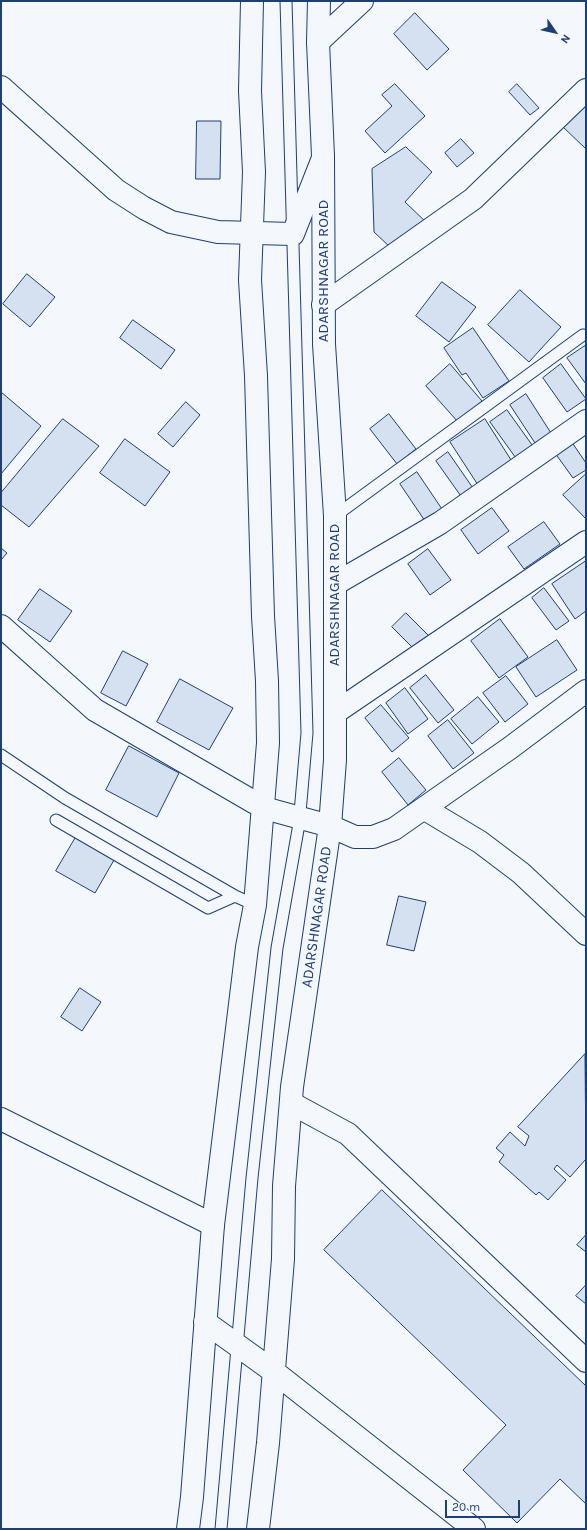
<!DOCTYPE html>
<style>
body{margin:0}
#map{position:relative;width:587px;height:1530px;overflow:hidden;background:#f4f7fb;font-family:Karla,sans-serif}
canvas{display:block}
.frame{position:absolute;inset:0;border:2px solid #1d3f73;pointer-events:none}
.north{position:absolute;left:535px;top:12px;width:40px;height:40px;-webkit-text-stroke:3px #f4f7fb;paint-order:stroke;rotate:124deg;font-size:11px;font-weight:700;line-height:16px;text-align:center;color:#1d3f73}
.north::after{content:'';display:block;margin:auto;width:14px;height:18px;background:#1d3f73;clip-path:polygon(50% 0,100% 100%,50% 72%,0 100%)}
.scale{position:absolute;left:445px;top:1500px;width:75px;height:18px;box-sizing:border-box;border:2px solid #1d3f73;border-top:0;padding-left:5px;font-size:12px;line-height:14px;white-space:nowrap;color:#1d3f73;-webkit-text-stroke:3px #f4f7fb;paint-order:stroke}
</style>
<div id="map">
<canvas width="587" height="1530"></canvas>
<div class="frame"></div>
<div class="north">N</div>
<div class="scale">20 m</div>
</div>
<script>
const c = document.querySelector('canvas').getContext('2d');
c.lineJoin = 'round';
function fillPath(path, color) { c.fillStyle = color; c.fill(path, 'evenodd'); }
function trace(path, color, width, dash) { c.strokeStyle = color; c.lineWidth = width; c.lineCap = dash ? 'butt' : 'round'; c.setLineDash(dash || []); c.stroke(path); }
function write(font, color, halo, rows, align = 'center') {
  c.font = font + ' Karla,sans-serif'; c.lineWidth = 3; c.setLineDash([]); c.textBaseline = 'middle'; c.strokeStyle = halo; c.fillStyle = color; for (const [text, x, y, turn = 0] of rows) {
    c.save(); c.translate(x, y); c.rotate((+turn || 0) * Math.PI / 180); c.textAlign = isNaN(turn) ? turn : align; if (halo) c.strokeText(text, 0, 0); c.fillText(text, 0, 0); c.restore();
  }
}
const building = new Path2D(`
 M415,13L449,49L427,70L394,34Z
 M395,84L425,116L385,153L365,131L392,106L382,95Z
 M517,84L539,108L530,115L509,92Z
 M586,101V149L562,126Z
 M197,121H221L220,179H196Z
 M461,139L474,153L457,167L445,153Z
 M406,147L432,172L405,202L428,224L391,248L374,232L372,169Z
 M27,274L55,297L30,327L3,304Z
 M442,282L476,307L449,342L416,316Z
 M520,290L561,327L529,362L488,325Z
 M133,320L175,350L161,369L120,338Z
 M473,328L509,381L483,398L466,373L462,375L444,348Z
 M585,346L586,348V384L567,358Z
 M450,364L482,401L458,422L426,386Z
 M561,364L586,399L567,412L543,378Z
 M1,392L41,426L1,474Z
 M526,394L551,433L535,443L510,405Z
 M186,402L200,415L173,447L158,434Z
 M507,410L535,449L518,461L490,422Z
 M389,414L416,449L397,464L370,429Z
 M63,419L99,446L29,527L1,505V493Z
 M485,419L513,463L478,485L450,442Z
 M125,439L170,472L145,506L100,473Z
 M571,441L586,463V470L573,478L555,453Z
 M448,452L475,491L463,499L436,461Z
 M417,472L444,512L427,524L400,484Z
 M586,474V519L563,495Z
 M492,508L509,531L478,554L461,530Z
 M544,522L560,544L524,569L508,547Z
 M1,548L7,553L1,560Z
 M428,549L451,580L430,595L408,564Z
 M586,561V611L575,619L552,584Z
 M544,588L569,621L556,630L532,598Z
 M40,589L72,611L50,642L18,620Z
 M406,613L431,638L417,652L392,627Z
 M500,619L528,657L499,678L471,641Z
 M557,640L577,670L536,697L516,667Z
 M123,651L148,664L126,706L101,693Z
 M426,675L454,710L438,723L410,688Z
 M506,676L528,704L505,722L483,693Z
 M180,679L233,708L209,750L157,722Z
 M405,688L428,719L408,734L386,703Z
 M478,697L499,722L472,744L451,719Z
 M381,705L409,738L392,752L365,718Z
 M448,720L474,753L453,769L428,736Z
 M129,746L179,773L157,817L106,790Z
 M399,758L426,790L408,805L382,772Z
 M76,837L114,860L95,893L56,871Z
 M399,896L426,902L414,951L387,945Z
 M80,988L101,1002L82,1031L61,1017Z
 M585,1054L586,1159L570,1177L557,1165L554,1169L566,1180L548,1200L539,1192L536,1195L499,1162L504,1155L496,1148L510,1132L525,1146L529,1136L518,1127Z
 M382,1190L586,1386V1504L560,1479L517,1523L463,1470L506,1425L324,1250Z
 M586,1235V1252L577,1245Z
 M586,1285V1304L576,1296Z`);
const service = new Path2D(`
 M335,516L583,335
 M1,755L65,798L235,896L255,905
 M56,820L208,908L235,896
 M221,1529L252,1178L277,948L299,824L307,733L286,1`);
const minor = new Path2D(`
 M318,42L362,1
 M1,87L116,190L144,208L171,222L218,232L293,234L323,158
 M323,305L473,199L586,90
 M335,584L440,523L586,421
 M1,626L95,710L264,808L330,826L355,837H373L394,829L510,748L586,691
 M336,712L586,542
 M425,809L480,842L521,873L586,934
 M291,1103L348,1134L586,1361
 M1,1119L213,1225`);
const primary = new Path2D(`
 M205,1322L273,1371L474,1529
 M188,1529L192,1497L213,1225L247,947L255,905L268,743L267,681L263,616L256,376L250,280L254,172L250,91L252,1
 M258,1529L268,1443L283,1259L284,1186L292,1087L330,826L335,760V516L324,344L323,156L318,42L319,1`);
const streetNames = [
 ["ADARSHNAGAR ROAD",324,271,-90],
 ["ADARSHNAGAR ROAD",335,595,-90],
 ["ADARSHNAGAR ROAD",317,917,-82]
];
fillPath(building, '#d5e0f0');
trace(building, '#1d3f73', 1);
trace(service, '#1d3f73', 13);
trace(minor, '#1d3f73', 24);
trace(primary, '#1d3f73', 24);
trace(service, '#f4f7fb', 11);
trace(minor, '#f4f7fb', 22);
trace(primary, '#f4f7fb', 22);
write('15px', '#1d3f73', '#f4f7fb', streetNames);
</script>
